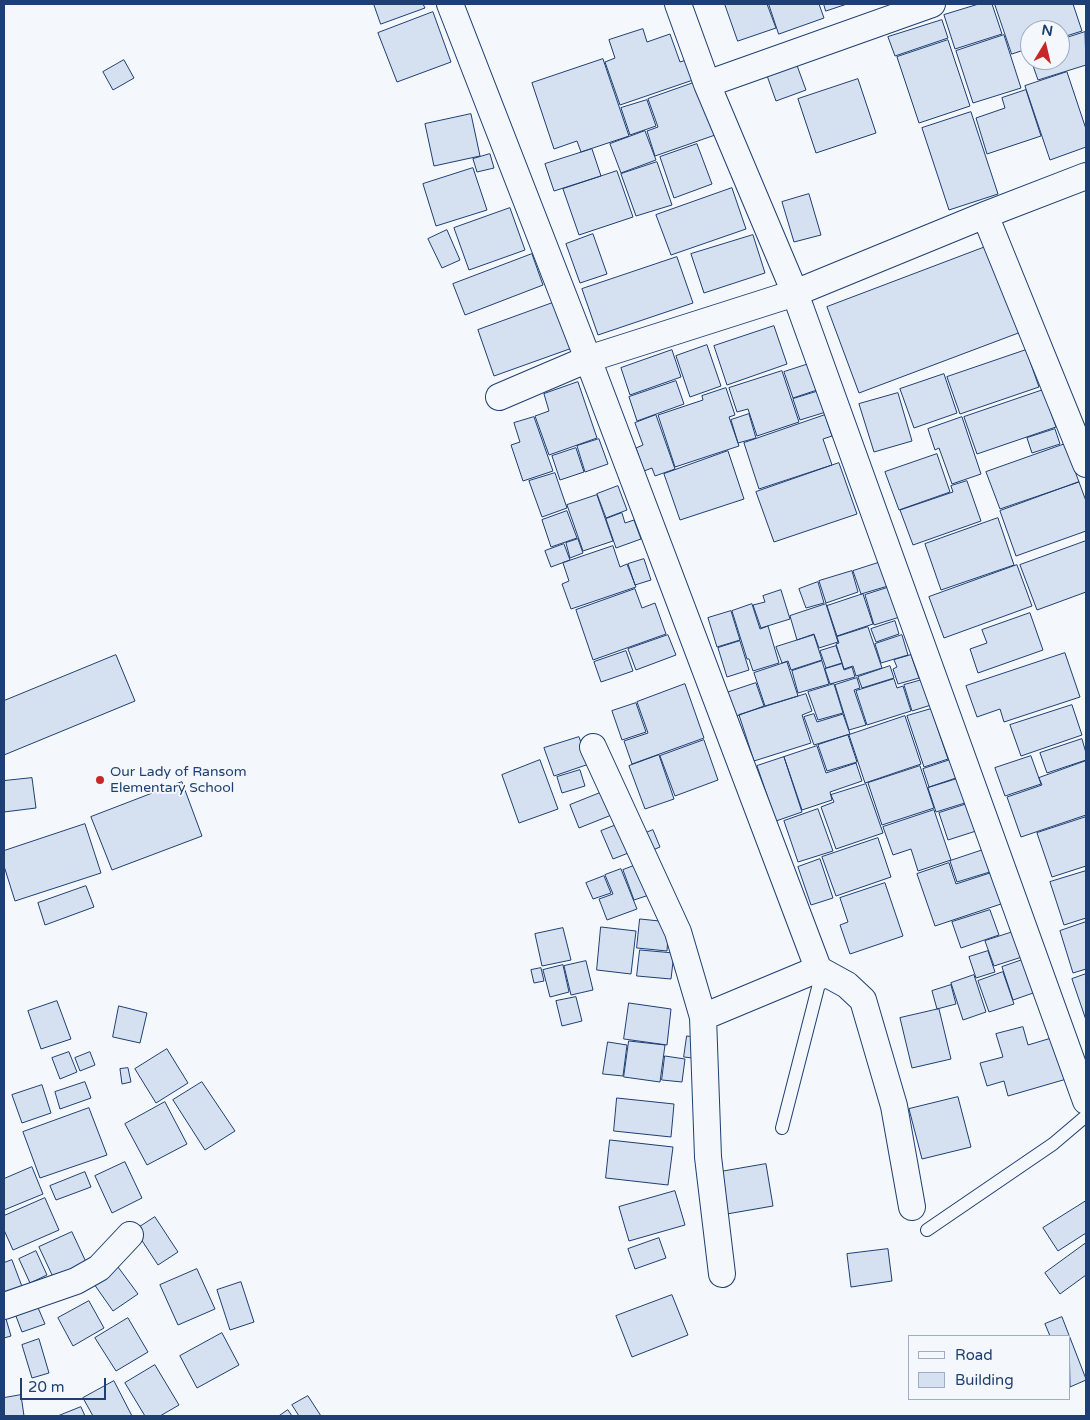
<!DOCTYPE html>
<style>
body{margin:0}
#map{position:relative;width:1090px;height:1420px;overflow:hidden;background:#f4f7fb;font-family:"Varela Round",sans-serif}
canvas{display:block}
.frame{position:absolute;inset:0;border:5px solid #1d3f73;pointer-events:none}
.legend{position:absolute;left:908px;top:1335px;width:162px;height:65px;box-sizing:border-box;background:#f4f7fb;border:1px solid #9eadc5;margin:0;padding:6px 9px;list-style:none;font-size:15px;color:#1d3f73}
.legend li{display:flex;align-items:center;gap:10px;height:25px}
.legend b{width:25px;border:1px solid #9eadc5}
.north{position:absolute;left:1020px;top:20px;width:50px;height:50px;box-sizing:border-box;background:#f4f7fb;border:1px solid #9eadc5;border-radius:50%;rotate:9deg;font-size:14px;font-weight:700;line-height:20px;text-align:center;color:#1d3f73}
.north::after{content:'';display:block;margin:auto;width:18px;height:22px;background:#c62828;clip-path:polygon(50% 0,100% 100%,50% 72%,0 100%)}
.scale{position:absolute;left:20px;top:1378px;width:86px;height:22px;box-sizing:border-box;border:2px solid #1d3f73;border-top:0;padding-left:6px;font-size:15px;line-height:18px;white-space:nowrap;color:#1d3f73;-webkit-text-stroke:4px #f4f7fb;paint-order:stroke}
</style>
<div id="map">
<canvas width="1090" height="1420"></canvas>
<div class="frame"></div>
<ul class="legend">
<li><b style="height:6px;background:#f4f7fb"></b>Road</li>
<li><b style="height:14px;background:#d5e0f0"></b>Building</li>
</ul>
<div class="north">N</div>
<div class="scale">20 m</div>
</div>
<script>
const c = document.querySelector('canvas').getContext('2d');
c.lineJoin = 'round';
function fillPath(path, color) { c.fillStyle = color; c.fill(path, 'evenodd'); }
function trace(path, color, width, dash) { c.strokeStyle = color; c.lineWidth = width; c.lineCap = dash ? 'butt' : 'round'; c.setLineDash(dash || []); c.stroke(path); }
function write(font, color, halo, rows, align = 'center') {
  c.font = font + ' "Varela Round",sans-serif'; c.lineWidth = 4; c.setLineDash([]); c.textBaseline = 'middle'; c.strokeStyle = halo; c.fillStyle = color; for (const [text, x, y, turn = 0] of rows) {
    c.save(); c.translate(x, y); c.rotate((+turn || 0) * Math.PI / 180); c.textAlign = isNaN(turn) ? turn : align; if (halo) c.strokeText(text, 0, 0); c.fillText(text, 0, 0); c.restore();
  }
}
const building = new Path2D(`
 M374,4H423L425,8L381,24Z
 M725,4H767L776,28L738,41Z
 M769,4H819L824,18L779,34Z
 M824,4H847L826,11Z
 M979,4H992L1002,34L955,49L944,15Z
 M995,4H1073L1082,31L1060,38V30H1030V48L1012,54Z
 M433,12L451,62L397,82L378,33Z
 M942,20L948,38L895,56L888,37Z
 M643,29L647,42L670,34L680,62L686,60L693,80L620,105L605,62L615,58L609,40Z
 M1085,32L1086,65L1038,80L1031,60H1060V40Z
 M1004,35L1021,88L973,103L956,51Z
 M948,40L970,106L919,123L897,57Z
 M603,59L629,136L581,152L577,141L554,149L532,83Z
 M124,60L134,78L113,90L103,72Z
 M795,60L806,90L776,101L765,70Z
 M1067,72L1086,129V147L1050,160L1025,86Z
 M858,79L876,133L816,153L798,99Z
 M699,81L718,134L655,156L647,131L658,127L648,99Z
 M1026,90L1041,136L987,154L976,118L1005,108L1002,98Z
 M647,100L656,126L630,135L621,108Z
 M971,112L998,194L949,210L922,128Z
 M471,114L480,156L434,166L425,124Z
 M645,131L656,160L621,173L610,144Z
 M697,144L712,184L674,198L660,157Z
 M592,149L601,176L554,191L545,164Z
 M490,154L494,168L477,172L473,159Z
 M657,162L672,205L636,216L621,174Z
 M473,168L487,210L436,226L423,184Z
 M617,171L633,217L579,235L563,189Z
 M732,188L746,229L671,255L656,215Z
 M809,194L821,235L794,242L782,202Z
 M510,208L525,250L469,270L454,228Z
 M447,230L460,260L442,268L428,239Z
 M593,234L607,274L580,283L566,244Z
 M753,235L765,273L704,293L691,254Z
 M988,246L1021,332L859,393L827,307Z
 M532,254L543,285L465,315L453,284Z
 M677,257L693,303L598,335L582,289Z
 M558,301L575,347L494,376L478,330Z
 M774,326L787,364L727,385L714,346Z
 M707,345L721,386L690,397L676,356Z
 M672,350L681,377L630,395L621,368Z
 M1026,350L1039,387L960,414L947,377Z
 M815,362L823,388L793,398L784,372Z
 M782,371L799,422L757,436L748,409L737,412L729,388Z
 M944,374L957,413L914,428L900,389Z
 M676,381L684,404L637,421L629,397Z
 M578,382L597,438L549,455L535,416L549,411L544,394Z
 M726,388L735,415L729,417L739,446L675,467L658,415L703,400L702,396Z
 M1043,390L1056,427L977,454L964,417Z
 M819,391L826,412L800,420L793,399Z
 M898,393L912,441L874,452L859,404Z
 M749,414L756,438L738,443L731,420Z
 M656,415L675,469L655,476L652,468L644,471L636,448L643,445L635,423Z
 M825,415L832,436L823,439L832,465L759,489L744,443Z
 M534,417L553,471L523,481L511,445L520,442L514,423Z
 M962,417L981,474L952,484L939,448L935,450L928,429Z
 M1055,429L1060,444L1032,453L1027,438Z
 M599,439L608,464L585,472L577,446Z
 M1065,444L1079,482L1000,509L986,472Z
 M576,448L584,472L560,480L552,456Z
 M728,451L744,499L680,520L664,474Z
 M937,454L950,492L899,510L885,472Z
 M839,463L857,514L774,542L756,492Z
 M555,473L567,508L542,517L529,481Z
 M967,481L981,521L913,545L900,510L953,492L951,486Z
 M1079,482L1086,501V531L1016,556L1000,511Z
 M618,486L627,510L606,518L597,494Z
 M597,495L613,541L583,551L567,505Z
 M567,511L577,538L551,547L542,520Z
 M622,513L625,523L634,520L641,539L616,548L606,519Z
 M998,518L1014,565L941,590L925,544Z
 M578,539L583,553L570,558L566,543Z
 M1086,541V592L1037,610L1020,565Z
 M564,544L570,560L551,567L545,551Z
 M613,546L620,567L627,564L636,587L571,609L562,584L569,581L563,563Z
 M644,559L651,580L635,585L628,564Z
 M881,562L888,586L861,594L853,571Z
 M1017,565L1032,606L944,638L929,597Z
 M852,571L858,592L826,603L819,581Z
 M818,582L824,603L806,608L799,589Z
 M893,586L903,616L874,625L865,595Z
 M635,589L642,608L655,603L666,634L593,660L576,610Z
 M781,590L790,619L761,628L753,605L765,602L763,596Z
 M863,594L873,624L837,636L827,606Z
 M752,604L760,629L768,626L779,663L753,671L749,659H747L732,611Z
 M826,604L838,642L819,648L814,634L797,640L790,616Z
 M731,611L740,640L717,647L708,618Z
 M1030,613L1043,650L978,673L970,649L987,643L982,630Z
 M895,621L899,634L876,642L871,629Z
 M868,627L882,668L856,676L853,666L844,669L836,644L839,643L837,637Z
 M668,635L676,655L636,670L628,649Z
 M814,635L822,660L791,670L788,661L782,663L776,647Z
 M902,635L908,655L881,663L875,644Z
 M740,641L749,670L727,677L718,648Z
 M836,646L842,663L826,668L820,651Z
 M626,651L633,671L601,682L594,662Z
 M1065,653L1080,697L1004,722L1000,709L977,717L966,686Z
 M116,655L135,701L4,755V701Z
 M911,655L919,678L898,684L893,669L897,667L894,660Z
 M822,661L829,684L798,693L792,671Z
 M787,662L798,696L765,706L754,673Z
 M842,664L844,670L852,667L855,677L830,684L825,669Z
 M890,666L894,678L862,688L858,677Z
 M857,678L860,688L854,690L866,725L849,730L835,685Z
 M894,679L897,688L903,686L911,711L867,725L856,691Z
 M922,680L931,705L912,711L904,685Z
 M756,683L764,706L734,717L726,693Z
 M685,684L704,738L632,764L624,741L648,733L637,702Z
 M834,684L843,713L818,720L808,692Z
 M806,694L812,711L802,715L811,743L754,761L739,715Z
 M636,703L646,732L622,740L612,711Z
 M1072,705L1082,735L1021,756L1010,725Z
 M931,709L948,759L924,767L907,716Z
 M814,714L817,722L843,714L850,734L814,745L804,717Z
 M905,716L921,764L865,783L849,735Z
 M848,735L857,762L827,771L818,745Z
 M579,737L589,764L554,776L544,748Z
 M1082,739L1086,753V760L1047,773L1040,753Z
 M704,740L718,780L675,796L660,756Z
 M817,746L826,773L856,763L862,781L830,792L832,800L802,810L784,757Z
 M659,755L674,799L645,809L629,766Z
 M1031,756L1041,784L1005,796L995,768Z
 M784,757L802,812L776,821L757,766Z
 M540,760L558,809L519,823L502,775Z
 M950,760L956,778L929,787L923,769Z
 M1086,761V815L1021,837L1007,797L1042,785L1039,778Z
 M920,766L934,808L882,825L868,783Z
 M580,770L585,786L562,793L557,777Z
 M32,778L36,808L4,812V781Z
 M960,778L968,802L936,812L928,788Z
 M182,782L202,836L112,870L91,817Z
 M866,784L883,833L836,849L821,807L834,802L831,795Z
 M605,791L614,814L579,828L570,805Z
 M967,804L976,831L948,840L939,813Z
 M818,809L833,851L798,862L784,821Z
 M934,810L951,860L918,871L911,849L893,855L883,827Z
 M1086,817V866L1052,877L1037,833Z
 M624,822L636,850L613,859L601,831Z
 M85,824L101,873L15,901L4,866V851Z
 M653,830L660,847L643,854L636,837Z
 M878,838L891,877L836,896L822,857Z
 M986,849L993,871L957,882L950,861Z
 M820,859L833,898L811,905L798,867Z
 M644,862L655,893L634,900L623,870Z
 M949,863L956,884L993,872L1004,903L935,926L917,874Z
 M621,869L637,909L607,920L599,899L613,894L605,875Z
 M1086,871V918L1064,925L1050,882Z
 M604,876L611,893L593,899L586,883Z
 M885,883L903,936L850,954L840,925L848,922L840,898Z
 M86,886L94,907L45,925L38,903Z
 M990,910L999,935L961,948L952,922Z
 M640,919L669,922L667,951L637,948Z
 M1086,922V969L1073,973L1060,931Z
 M601,927L636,931L631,974L597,970Z
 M563,928L571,960L542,966L535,934Z
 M1016,931L1025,956L994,966L985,941Z
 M640,950L674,953L671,979L637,976Z
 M988,951L995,972L976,978L969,957Z
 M1028,958L1039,991L1013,1000L1002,967Z
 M586,961L593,990L571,995L564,966Z
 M563,965L569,992L550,997L543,970Z
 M541,968L544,981L534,983L531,970Z
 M1003,972L1014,1004L989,1012L978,981Z
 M1086,974V1020L1072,979Z
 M974,975L986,1012L963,1020L951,983Z
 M951,985L956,1004L937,1009L932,991Z
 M576,997L582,1021L562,1026L556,1001Z
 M57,1001L71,1039L41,1049L28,1011Z
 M629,1003L671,1009L667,1045L624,1039Z
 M119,1006L147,1013L140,1043L113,1037Z
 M939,1009L951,1059L912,1068L900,1018Z
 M1023,1027L1028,1045L1058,1036L1070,1078L1008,1096L1004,1081L987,1086L980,1063L1003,1057L996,1034Z
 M687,1036L702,1038L700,1059L684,1057Z
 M629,1041L665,1045L660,1082L624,1077Z
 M608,1042L627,1045L623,1076L603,1074Z
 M167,1049L188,1083L156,1103L135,1069Z
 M69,1052L77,1072L60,1079L52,1058Z
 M90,1052L95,1065L80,1071L75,1058Z
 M665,1056L685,1059L682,1082L662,1080Z
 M128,1068L131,1082L122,1084L120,1069Z
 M85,1082L91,1098L60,1109L55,1092Z
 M202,1082L235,1131L205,1150L173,1100Z
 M42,1085L51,1113L22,1123L12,1095Z
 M958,1097L971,1147L922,1159L909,1109Z
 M617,1098L674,1104L671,1137L614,1131Z
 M165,1102L187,1144L147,1165L125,1124Z
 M89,1108L107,1155L40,1178L23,1132Z
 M610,1140L673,1147L668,1185L606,1178Z
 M125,1162L142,1198L112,1213L95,1176Z
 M766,1164L773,1206L721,1215L714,1173Z
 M32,1167L43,1194L4,1210V1179Z
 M85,1172L91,1187L56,1200L50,1186Z
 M675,1191L685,1225L629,1241L619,1207Z
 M45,1198L59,1230L13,1250L4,1230V1216Z
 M1086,1201V1233L1058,1251L1043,1228Z
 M155,1217L178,1252L158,1265L135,1230Z
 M72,1232L86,1262L53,1277L39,1247Z
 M659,1238L666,1258L635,1269L628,1249Z
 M1086,1243V1275L1060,1294L1045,1273Z
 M888,1249L892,1281L851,1287L847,1254Z
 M36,1251L47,1275L30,1283L19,1259Z
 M12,1260L26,1297L4,1305V1263Z
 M118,1267L138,1294L113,1311L94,1284Z
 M197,1269L215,1309L178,1325L160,1285Z
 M241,1282L254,1322L230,1330L217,1290Z
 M672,1295L688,1335L632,1357L616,1316Z
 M89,1301L104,1328L73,1346L58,1318Z
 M36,1303L45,1324L22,1332L14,1311Z
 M4,1312L11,1336L4,1338Z
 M1062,1317L1086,1379V1380L1070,1387L1069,1336H1050L1045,1324Z
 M128,1318L148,1352L116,1371L95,1338Z
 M222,1333L239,1365L197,1388L180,1356Z
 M39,1339L49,1373L32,1378L22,1345Z
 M155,1365L179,1405L160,1416H145L125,1383Z
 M114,1381L132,1416H93L83,1398Z
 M21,1395L24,1416H4V1398Z
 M308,1396L321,1416H299L292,1405Z
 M81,1407L85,1416H58Z
 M288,1410L292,1416H279Z`);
const lane = new Path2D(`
 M782,1128L821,976
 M927,1230L1053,1144L1086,1116`);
const street = new Path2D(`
 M450,4L588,359L821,976
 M678,4L707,84L795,293L1086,1101
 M707,84L932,4
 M985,215L1086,464
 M499,397L588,359L795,293L985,215L1086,176
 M593,747L678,932L703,1017L818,969L847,985L863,1000L894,1106L912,1207
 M703,1017L708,1157L722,1274
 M4,1306L76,1281L99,1268L130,1235`);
const markers = [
 [100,780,5,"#c62828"]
];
const poiNames = [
 ["Our Lady of Ransom",110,772],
 ["Elementary School",110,788]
];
fillPath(building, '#d5e0f0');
trace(building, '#1d3f73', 1);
trace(lane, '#1d3f73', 14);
trace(street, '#1d3f73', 28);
trace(lane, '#f4f7fb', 12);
trace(street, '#f4f7fb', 26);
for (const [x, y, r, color] of markers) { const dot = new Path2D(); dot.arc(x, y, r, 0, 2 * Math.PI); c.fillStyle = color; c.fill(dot); trace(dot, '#f4f7fb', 2); }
write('14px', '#1d3f73', '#f4f7fb', poiNames, 'left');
</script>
